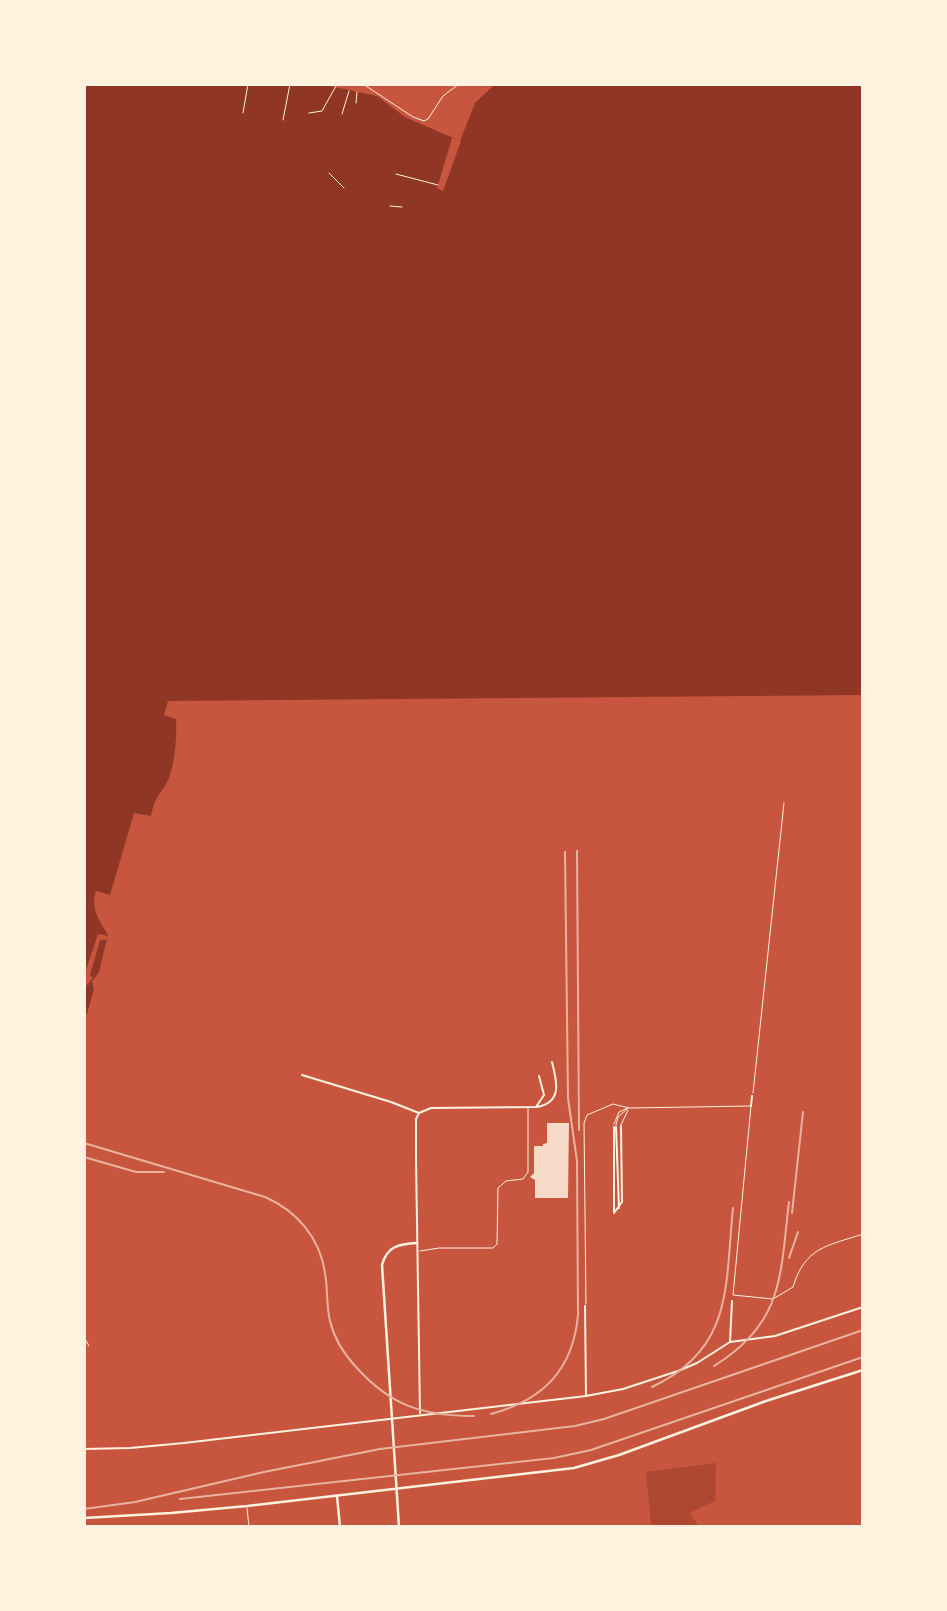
<!DOCTYPE html>
<style>
body{margin:0}
#map{position:relative;width:947px;height:1611px;overflow:hidden;background:#c8553d;font-family:Rubik,sans-serif}
canvas{display:block}
.frame{position:absolute;inset:0;border:86px solid #fff3e0;pointer-events:none}
</style>
<div id="map">
<canvas width="947" height="1611"></canvas>
<div class="frame"></div>
</div>
<script>
const c = document.querySelector('canvas').getContext('2d');
c.lineJoin = 'round';
function fillPath(path, color) { c.fillStyle = color; c.fill(path, 'evenodd'); }
function trace(path, color, width, dash) { c.strokeStyle = color; c.lineWidth = width; c.lineCap = dash ? 'butt' : 'round'; c.setLineDash(dash || []); c.stroke(path); }
const green = new Path2D(`
 M716,1463L715,1501L690,1513L699,1527H647L651,1524L646,1472Z`);
const water = new Path2D(`
 M84,84H321L377,96L405,117L460,141L475,103L495,84H863V695L168,701L164,715L176,719C177,736 175,771 165,786C156,799 155,799 151,816L134,813L110,895L96,891C90,909 100,921 108,935L99,972L92,982L94,989L87,1014L84,1015Z`);
const pier = new Path2D(`
 M452,138L461,141L443,191L437,188L438,185Z
 M98,934L108,936L106,940H100L90,975L93,978L86,986L84,985V976Z`);
const building = new Path2D(`
 M547,1123H569L568,1198H535V1180L530,1177L534,1173V1146H543V1144L547,1143Z`);
const path = new Path2D(`
 M356,103L357,92
 M243,113L248,84
 M309,113L322,111L336,86
 M342,114L349,91
 M283,120L290,84
 M329,173L344,188
 M396,174L438,185
 M390,206L402,207`);
const service = new Path2D(`
 M363,84L413,117L424,121L428,119L443,96L459,84
 M753,1093L784,803
 M614,1124L619,1112L628,1108
 M616,1125L618,1117L627,1109
 M621,1125L628,1110
 M420,1251L439,1248H493L497,1244L498,1188L506,1181L523,1179L528,1172V1107
 M586,1304L584,1123L587,1115L613,1104L629,1108L751,1106L733,1295L773,1299L793,1287C805,1247 827,1246 863,1234
 M84,1337L89,1346
 M247,1508L249,1527`);
const minor = new Path2D(`
 M302,1075L391,1102L419,1113L431,1108L536,1107
 M539,1076L544,1095L536,1107C563,1103 557,1081 552,1062
 M751,1106L752,1096
 M419,1113L416,1119V1159L420,1413
 M614,1127V1212
 M616,1127L619,1208
 M614,1213L622,1202L621,1126
 M585,1306L586,1395
 M730,1342L732,1301
 M84,1449L130,1448L184,1443L586,1396L623,1389L678,1371L697,1363L730,1342L775,1336L863,1307`);
const tertiary = new Path2D(`
 M337,1496L340,1527
 M84,1518L171,1513L247,1506L574,1468L619,1455L766,1401L863,1370
 M399,1527L382,1265C387,1246 399,1244 417,1243`);
const rail = new Path2D(`
 M577,851L579,1130
 M84,1143L265,1197C297,1211 320,1238 325,1273C328,1289 326,1305 330,1321C334,1338 344,1354 356,1367C391,1406 423,1416 474,1416
 M84,1157L136,1172H164
 M792,1213L803,1112
 M789,1258L798,1232
 M714,1366C784,1323 780,1276 789,1202
 M652,1387C734,1349 725,1285 733,1208
 M491,1414C543,1400 573,1370 578,1315L577,1161L568,1098L565,852
 M180,1499L554,1458L591,1450L863,1357
 M84,1509L135,1502L264,1472L380,1449L575,1426L604,1419L863,1330`);
fillPath(green, '#ae4732');
fillPath(water, '#8f3625');
fillPath(pier, '#c8553d');
fillPath(building, '#f7dbc8');
trace(path, '#fff3e0', 1);
trace(service, '#fff3e0', 1);
trace(minor, '#fff3e0', 2);
trace(tertiary, '#fff3e0', 2.5);
trace(rail, '#e9b49f', 2);
</script>
